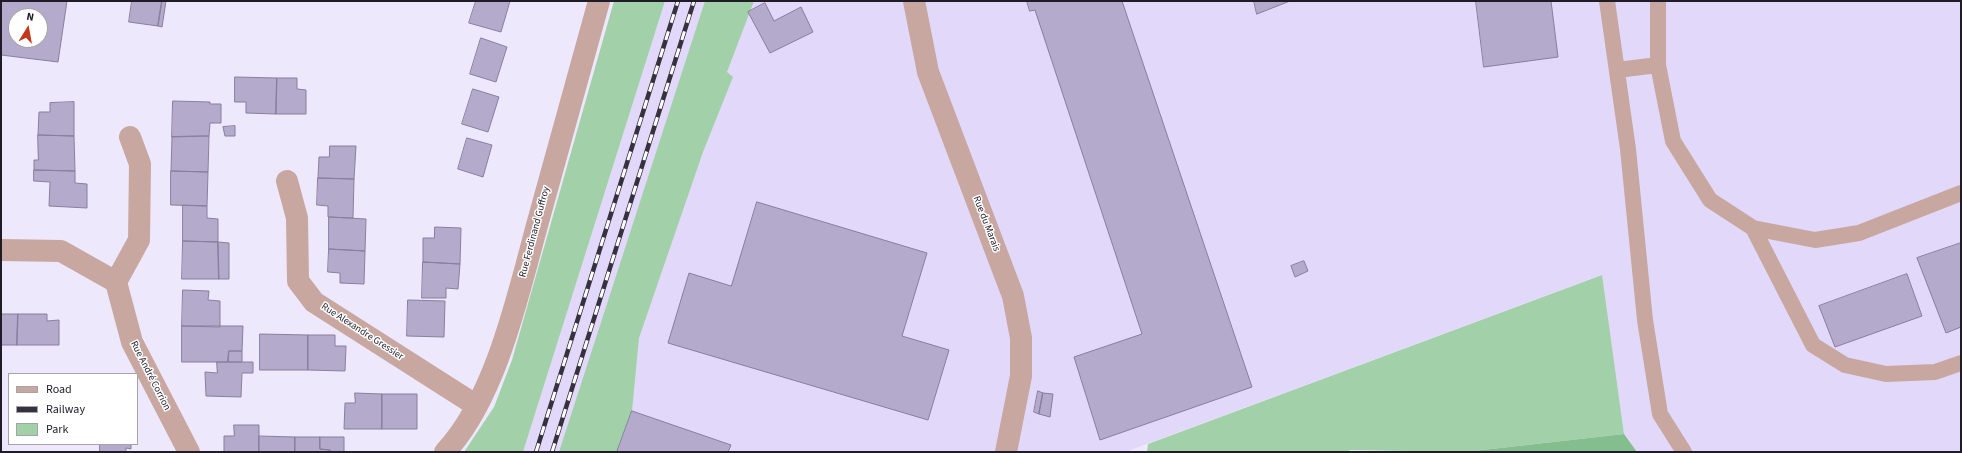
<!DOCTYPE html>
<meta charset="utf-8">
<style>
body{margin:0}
#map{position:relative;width:1962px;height:453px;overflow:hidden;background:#ede8fc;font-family:"Source Sans 3",sans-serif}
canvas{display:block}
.frame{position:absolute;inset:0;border:2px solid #1f1b27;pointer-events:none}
.legend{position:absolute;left:8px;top:373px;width:130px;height:72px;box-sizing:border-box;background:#fff;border:1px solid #a5a4a9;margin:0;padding:5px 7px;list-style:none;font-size:12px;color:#1f1b27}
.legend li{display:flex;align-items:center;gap:8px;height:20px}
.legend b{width:20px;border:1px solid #a5a4a9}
.north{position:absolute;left:8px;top:8px;width:40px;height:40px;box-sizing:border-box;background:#fff;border:1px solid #a5a4a9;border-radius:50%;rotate:11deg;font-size:11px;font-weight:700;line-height:16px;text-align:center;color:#1f1b27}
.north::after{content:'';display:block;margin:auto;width:14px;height:18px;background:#c23819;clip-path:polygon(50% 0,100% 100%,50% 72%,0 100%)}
</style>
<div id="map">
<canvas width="1962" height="453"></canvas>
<div class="frame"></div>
<ul class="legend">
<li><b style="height:5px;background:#c8a7a0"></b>Road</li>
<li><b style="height:5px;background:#36313e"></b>Railway</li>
<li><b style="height:11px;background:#a2d1a9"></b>Park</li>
</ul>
<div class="north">N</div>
</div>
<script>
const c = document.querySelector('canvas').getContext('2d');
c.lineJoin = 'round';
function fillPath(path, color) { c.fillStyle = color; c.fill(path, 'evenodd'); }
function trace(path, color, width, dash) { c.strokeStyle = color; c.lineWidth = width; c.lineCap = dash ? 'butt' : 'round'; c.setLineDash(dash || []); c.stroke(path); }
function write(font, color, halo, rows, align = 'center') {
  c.font = font + ' "Source Sans 3",sans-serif'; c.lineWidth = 3; c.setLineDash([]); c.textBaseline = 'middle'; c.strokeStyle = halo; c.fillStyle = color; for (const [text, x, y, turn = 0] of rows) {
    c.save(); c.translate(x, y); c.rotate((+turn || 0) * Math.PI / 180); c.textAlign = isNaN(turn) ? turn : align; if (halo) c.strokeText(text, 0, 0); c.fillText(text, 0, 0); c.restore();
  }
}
const built = new Path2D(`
 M665,1H1961V452H1637L1624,434L1601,275L1125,452H523Z`);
const green = new Path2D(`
 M614,1H665L523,452H464L494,407L512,360Z
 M705,1H754L727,72L733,77L703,152L639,338L632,411L617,452H559Z
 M1602,275L1624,434L1465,452L1351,450L1344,452H1147L1148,444Z`);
const forest = new Path2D(`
 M1624,434L1637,452H1465Z`);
const building = new Path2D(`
 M1,1H67L58,62L1,55ZM16,16H40V40H16Z
 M132,1H162L158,26L129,22Z
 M162,1H166L162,27L158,26Z
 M476,1H510L501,32L469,23Z
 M1027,1H1122L1252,387L1100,440L1074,357L1142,334L1035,10L1030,11Z
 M1254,1H1290L1257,14Z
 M1476,1H1551L1558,57L1484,67Z
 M765,3L774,21L801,7L813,32L770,53L748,12Z
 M481,38L507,47L496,82L470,74Z
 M235,77L277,78L276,114L246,113V102H235Z
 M277,78H297V89L306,90V114H276Z
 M473,89L499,97L488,132L462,124Z
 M173,101L210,102V104H221V123H210L209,136L172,137Z
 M74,102V136L38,135L39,112H50V103Z
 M235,126V136H225L223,127Z
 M38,135L74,136L75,171L34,170V160H38Z
 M197,136H209L208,172L171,171L172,137Z
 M467,138L492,145L483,177L458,169Z
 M330,146H356L354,179L318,178L319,157H329Z
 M34,170L75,171V183L87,184V208L49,206L50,182L34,181Z
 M171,171L208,172L207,206L171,205Z
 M318,178L354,179L353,218L328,217V206L317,205Z
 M757,202L927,253L902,336L949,350L928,420L668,343L689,273L731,286Z
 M183,205L207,206V218L218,219V242L183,241Z
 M329,217L366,219L365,251L329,249Z
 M435,227L461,228L460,264L423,262V238H434Z
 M183,241L218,242L219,279H182Z
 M218,242L229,243V279H219Z
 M1961,243V327L1946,333L1917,258Z
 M329,249L365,251L364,284L340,283V273L328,272Z
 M1304,261L1308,271L1295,277L1291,266Z
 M423,262L460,264L458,289L446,288V298H422Z
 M1907,274L1922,316L1835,347L1819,306Z
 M183,290L209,291L208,300L220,301V327L182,326Z
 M408,300L445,301L444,337L407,336Z
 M1,314H18L17,345H1Z
 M18,314H47V321L59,320V345H17Z
 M182,326H243L242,351H229L228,362H182Z
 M260,334L308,335V370H260Z
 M308,335H335V346H346L345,371L308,370Z
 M229,351H242V362H228Z
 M217,362H253V373H242L241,397L206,396L205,372L217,373Z
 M1038,391L1043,393L1039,414L1034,412Z
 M355,393L382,394V429H344L345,403H355Z
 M1043,393L1053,394L1050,417L1039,414Z
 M382,394H417V429H382Z
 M632,411L731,445L728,452H617Z
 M234,425H259V452H224V436H234Z
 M259,436L295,437V452H259Z
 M295,437H320V449L330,450V452H295Z
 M320,437H344V452H330V450L320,449Z
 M100,444H131V449L126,448V452H100Z`);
const lane = new Path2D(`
 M1607,1L1628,149L1645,320L1660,414L1684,452
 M1658,1V65L1673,141L1710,200L1753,228L1815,240L1859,233L1961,193
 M1617,70L1658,65
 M1753,228L1813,345L1845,365L1886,374L1935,372L1961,363`);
const street = new Path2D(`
 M914,1L928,72L1013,296L1021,338V376L1006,452
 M130,137L140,164L139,240L116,282L132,342L189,452
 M287,181L297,218L298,281L314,302L477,406
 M1,250L61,251L116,282
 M445,452C497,397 519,290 539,218C559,145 579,73 599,1`);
const rail = new Path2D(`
 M536,452L678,1
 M552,452L694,1`);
const streetNames = [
 ["Rue du Marais",986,224,69],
 ["Rue Ferdinand Guffroy",535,232,-75],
 ["Rue Alexandre Gressier",362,332,33],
 ["Rue André Corrion",150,376,63]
];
fillPath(built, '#e2d9fa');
fillPath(green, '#a2d1a9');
fillPath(forest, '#84bd8e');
fillPath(building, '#b4abcc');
trace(building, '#887f9e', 1);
trace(lane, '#c8a7a0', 16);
trace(street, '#c8a7a0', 22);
trace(rail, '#36313e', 4.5);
trace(rail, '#fff', 3, [9]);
write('10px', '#1f1b27', '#fff', streetNames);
</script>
